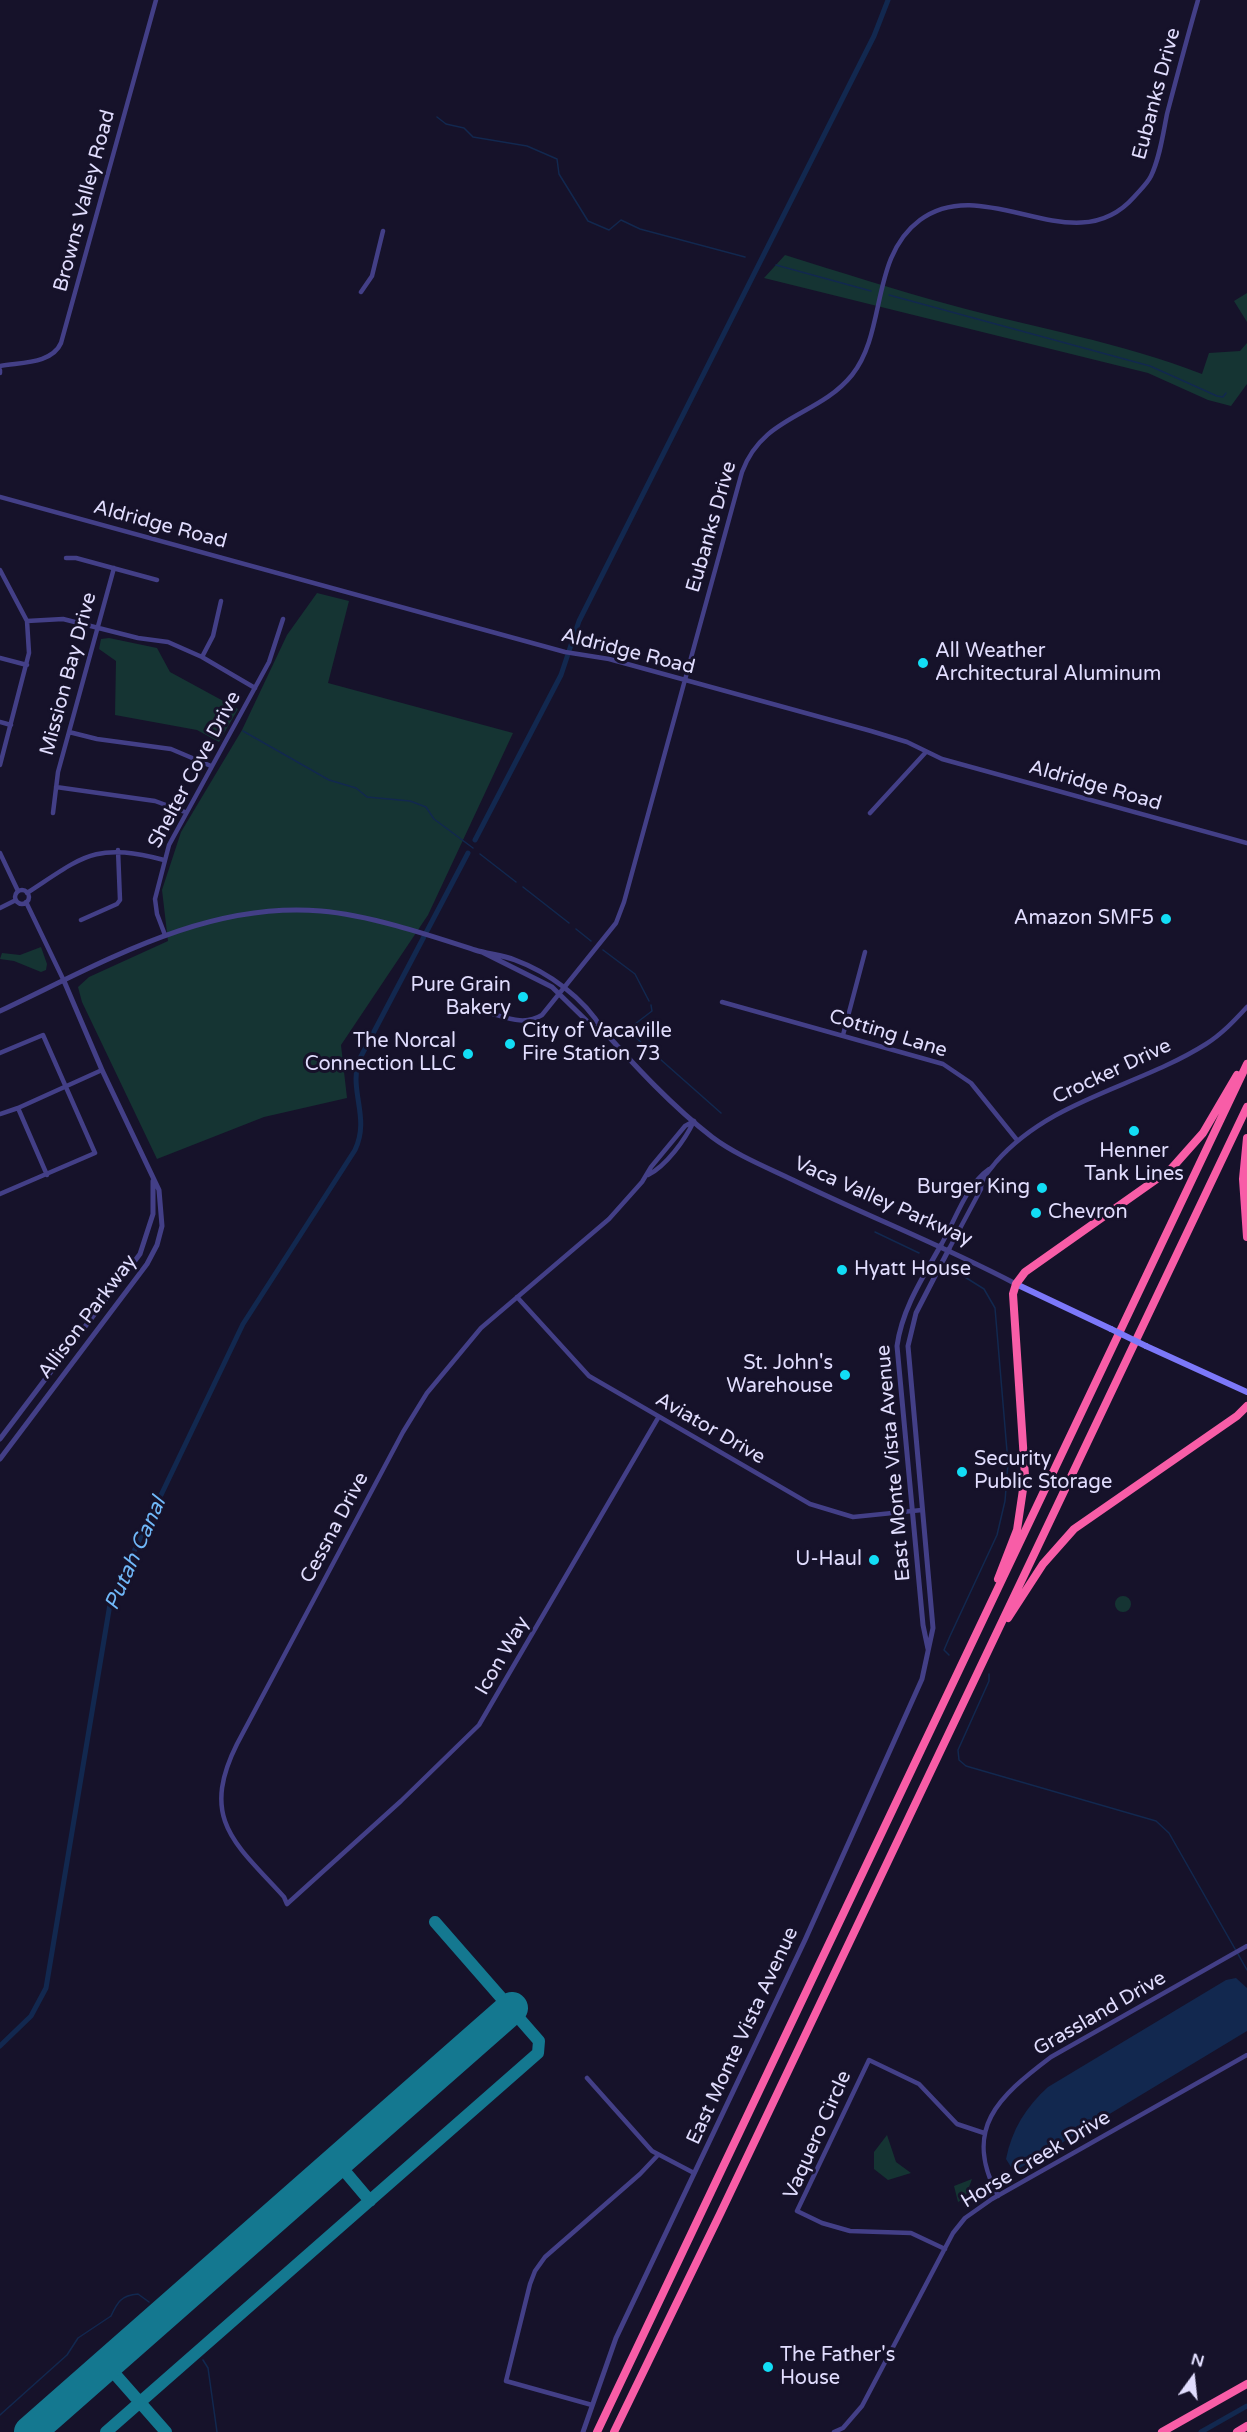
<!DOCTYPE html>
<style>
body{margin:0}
#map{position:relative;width:1247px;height:2432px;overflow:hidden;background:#16122a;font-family:"Varela Round",sans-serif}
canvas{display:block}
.north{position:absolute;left:1163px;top:2348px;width:60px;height:60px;-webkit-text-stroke:4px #16122a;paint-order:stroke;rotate:15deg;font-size:16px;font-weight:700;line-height:24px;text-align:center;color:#e1ddfe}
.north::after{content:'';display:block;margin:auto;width:21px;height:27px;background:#e1ddfe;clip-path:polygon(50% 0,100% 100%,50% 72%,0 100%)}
</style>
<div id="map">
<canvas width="1247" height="2432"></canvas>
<div class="north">N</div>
</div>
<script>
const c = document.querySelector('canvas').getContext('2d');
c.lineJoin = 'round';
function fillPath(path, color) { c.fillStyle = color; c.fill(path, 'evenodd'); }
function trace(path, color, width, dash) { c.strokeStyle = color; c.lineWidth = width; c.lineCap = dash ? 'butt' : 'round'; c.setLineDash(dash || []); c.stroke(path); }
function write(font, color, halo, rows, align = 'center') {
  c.font = font + ' "Varela Round",sans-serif'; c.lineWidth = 6; c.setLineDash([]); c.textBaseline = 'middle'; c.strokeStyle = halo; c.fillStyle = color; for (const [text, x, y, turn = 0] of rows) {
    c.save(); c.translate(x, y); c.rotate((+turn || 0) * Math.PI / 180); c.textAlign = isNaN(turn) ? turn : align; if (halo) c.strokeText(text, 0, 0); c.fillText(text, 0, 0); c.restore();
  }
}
const green = new Path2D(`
 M785,255C840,272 895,290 951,305C1035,328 1120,342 1202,374L1209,353L1240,351L1247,343V384L1231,406L1208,400L1148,373L764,278Z
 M1247,293V322L1234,301Z
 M317,593L349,601L328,683L513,733L428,915L341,1045L347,1098L264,1117L157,1159L82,1002L78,987L89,977L168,941L162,890L181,832L242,730L287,635Z
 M109,638L157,648L170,672L238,709L219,742L197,730L115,715L116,661L99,649L101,639Z
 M41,947L47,964L46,970L41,972L14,961L0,959L2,953L20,955Z
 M1115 1604a8 8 0 1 1 16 0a8 8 0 1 1-16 0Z
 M887,2135L896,2162L911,2173L888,2180L874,2169V2152Z
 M972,2179L965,2198L958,2202L954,2186Z`);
const water = new Path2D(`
 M1236,1978L1247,1988V2031L1020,2168L1011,2167L1006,2159C1012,2129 1026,2107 1048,2087L1226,1980Z`);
const stream = new Path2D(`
 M437,117L446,124L464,128L473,137L527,146L557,159L559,174L588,221L609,230L621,220L640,229L745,257
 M776,265L871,291
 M889,295L1150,366L1217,396L1223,397L1226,393
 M243,731L329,780L356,788L367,797L410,801L426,807L434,819L473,848
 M480,854L516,882
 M523,887L569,923
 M576,929L591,941
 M603,950L635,974L649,1001
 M651,1005L652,1011L635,1024L632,1031L634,1036L721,1113
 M875,1232L919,1253
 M949,1655L944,1650L950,1636L997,1535L1005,1501L1008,1463L995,1308L984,1289L952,1269
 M989,1674V1681L958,1750L959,1760L966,1766L1156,1821L1169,1833L1247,1970
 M203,2360L208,2368L217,2432
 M0,2415L67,2355L78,2338L111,2316C117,2303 121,2295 138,2294L149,2302`);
const canal = new Path2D(`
 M475,840L561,675L579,621L874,36L888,0
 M0,2046L31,2016L46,1988L110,1604L115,1591L243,1324L355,1150C370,1118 350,1094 358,1062L468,853
 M1201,2432L1247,2406`);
const taxiway = new Path2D(`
 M337,2162L370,2201
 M107,2365L166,2432
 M106,2432L538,2053L539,2041L435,1922`);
const runway = new Path2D(`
 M30,2432L512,2008`);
const minor = new Path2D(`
 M361,292L372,276L383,231
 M0,366C20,362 52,364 61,343L156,0
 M0,370V373
 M0,497L565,652L609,659L871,731L907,742L942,759L1247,843
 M66,558H76L157,580
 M0,570L27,621L29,653L0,765
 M27,621L63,619L138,638L168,642L202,657L255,688
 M202,657L213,636L221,601
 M0,658L27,665
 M0,722L11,725
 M69,732L97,739L171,749L211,766
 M56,787L155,801L185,812
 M53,813L58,772L114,568
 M870,813L926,752
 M0,853L18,891
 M15 897a7 7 0 1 1 14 0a7 7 0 1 1-14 0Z
 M27,893C84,856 94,842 164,860
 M26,902L64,981
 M0,908L16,900
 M81,920L117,904L120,900L118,850
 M165,935L157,914L155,899L169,845L269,662L283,619
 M722,1002L943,1064L971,1083L1017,1140
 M493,1014C510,1019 526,1025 542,1015L616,923L624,902L742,472C763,415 818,417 852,375C887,331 870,257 920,220C986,171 1074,265 1134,197C1140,190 1147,184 1151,176C1160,157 1163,134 1167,114C1177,76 1187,38 1198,0
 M843,1035L865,952
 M0,1053L43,1035L95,1153L0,1194
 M18,1108L47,1175
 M0,1114L18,1108L102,1070
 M648,1175C666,1166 685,1140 694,1121
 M981,1189C980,1179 990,1170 996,1162C1051,1099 1138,1087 1206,1044C1222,1034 1235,1020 1247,1007
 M941,1245C955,1221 966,1185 989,1169
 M949,1249L981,1189
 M517,1297L589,1376L810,1504L853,1517L922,1510
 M658,1418L479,1725L401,1801L287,1904L284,1897C236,1844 199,1820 237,1744L403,1432L427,1393L481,1328L609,1219L642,1182L651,1167L685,1126L694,1121
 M587,2078L652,2151L694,2173
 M998,2196C962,2129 998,2097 1051,2057L1247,1946
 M945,2249L911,2233L850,2231L822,2223L797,2211L869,2060L919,2084L957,2124L984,2133
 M592,2405L506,2381L530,2284L535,2271L545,2257L640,2174L658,2155
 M834,2432L843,2428L862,2406L953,2233L965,2218L992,2199L1247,2055`);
const tertiary = new Path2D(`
 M0,1011C102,963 205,901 321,911C369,915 429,935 475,950C488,954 502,955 515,960C548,972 584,998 602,1029L593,1027L552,987L482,952
 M602,1029C636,1067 672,1106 712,1137C736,1155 766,1167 793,1180C867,1216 942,1245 1016,1284
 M0,1439L140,1254L153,1214V1181
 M0,1459L147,1264L157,1245L162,1226L159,1190L102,1070L64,981
 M928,1649L923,1625L897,1346C902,1309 923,1277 941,1245
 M583,2432L616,2338L805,1940L922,1679L933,1628L908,1346L916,1313L949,1249`);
const secondary = new Path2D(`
 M1016,1284L1111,1329
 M1146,1346L1247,1392`);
const motorway = new Path2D(`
 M1247,1138L1243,1179L1247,1237
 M998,1579L1017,1530L1025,1476L1013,1294L1016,1284L1025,1272L1171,1169L1203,1133L1237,1075
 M1008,1618L1043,1564L1074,1529L1237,1416L1247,1406
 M597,2432L1247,1064
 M614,2432L720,2214L1247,1107
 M1162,2432L1247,2384
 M1237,2432L1247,2426`);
const secondaryBridge = new Path2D(`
 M1111,1329L1146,1346`);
const markers = [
 [923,663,6,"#12ddf5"],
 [1166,919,6,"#12ddf5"],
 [523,997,6,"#12ddf5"],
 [510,1044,6,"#12ddf5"],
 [468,1054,6,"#12ddf5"],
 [1134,1131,6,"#12ddf5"],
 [1042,1188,6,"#12ddf5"],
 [1036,1213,6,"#12ddf5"],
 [842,1270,6,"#12ddf5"],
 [845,1375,6,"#12ddf5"],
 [962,1472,6,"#12ddf5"],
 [874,1560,6,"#12ddf5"],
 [768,2367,6,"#12ddf5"]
];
const streetNames = [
 ["Eubanks Drive",1157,94,-75],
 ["Browns Valley Road",85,201,-75],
 ["Aldridge Road",160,525,15],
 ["Eubanks Drive",712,527,-74],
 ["Aldridge Road",628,652,14],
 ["Mission Bay Drive",69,674,-75],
 ["Shelter Cove Drive",195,770,-62],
 ["Aldridge Road",1095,786,16],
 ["Cotting Lane",888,1034,17],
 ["Crocker Drive",1112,1072,-25],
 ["Vaca Valley Parkway",883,1202,24],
 ["Allison Parkway",88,1317,-53],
 ["Aviator Drive",710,1429,30],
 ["East Monte Vista Avenue",894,1463,-95],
 ["Cessna Drive",335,1528,-62],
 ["Icon Way",503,1656,-60],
 ["Grassland Drive",1100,2014,-30],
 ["East Monte Vista Avenue",743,2036,-65],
 ["Vaquero Circle",818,2135,-66],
 ["Horse Creek Drive",1036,2160,-31]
];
const poiNames = [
 ["All Weather",935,652],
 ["Architectural Aluminum",935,675],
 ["Amazon SMF5",1154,919,"right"],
 ["Pure Grain",511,986,"right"],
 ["Bakery",511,1009,"right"],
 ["City of Vacaville",522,1032],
 ["Fire Station 73",522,1055],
 ["The Norcal",456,1042,"right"],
 ["Connection LLC",456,1065,"right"],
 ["Henner",1134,1152,"center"],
 ["Tank Lines",1134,1175,"center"],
 ["Burger King",1030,1188,"right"],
 ["Chevron",1048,1213],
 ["Hyatt House",854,1270],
 ["St. John's",833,1364,"right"],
 ["Warehouse",833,1387,"right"],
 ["Security",974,1460],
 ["Public Storage",974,1483],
 ["U-Haul",862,1560,"right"],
 ["The Father's",780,2356],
 ["House",780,2379]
];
const waterNames = [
 ["Putah Canal",136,1554,-66]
];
fillPath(green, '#153433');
fillPath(water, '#12284f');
trace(stream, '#12284f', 1.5);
trace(canal, '#12284f', 5);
trace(taxiway, '#147890', 12);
trace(runway, '#147890', 32);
trace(minor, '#433f87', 4.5);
trace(tertiary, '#433f87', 5);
trace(secondary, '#7c78f9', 6);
trace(motorway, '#f85da7', 8);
trace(secondaryBridge, '#7c78f9', 6);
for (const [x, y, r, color] of markers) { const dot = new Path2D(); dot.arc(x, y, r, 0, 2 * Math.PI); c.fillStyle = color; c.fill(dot); trace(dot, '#16122a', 2); }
write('20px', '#e1ddfe', '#16122a', streetNames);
write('20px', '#e1ddfe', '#16122a', poiNames, 'left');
write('italic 21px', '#70b8f9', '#16122a', waterNames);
</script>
